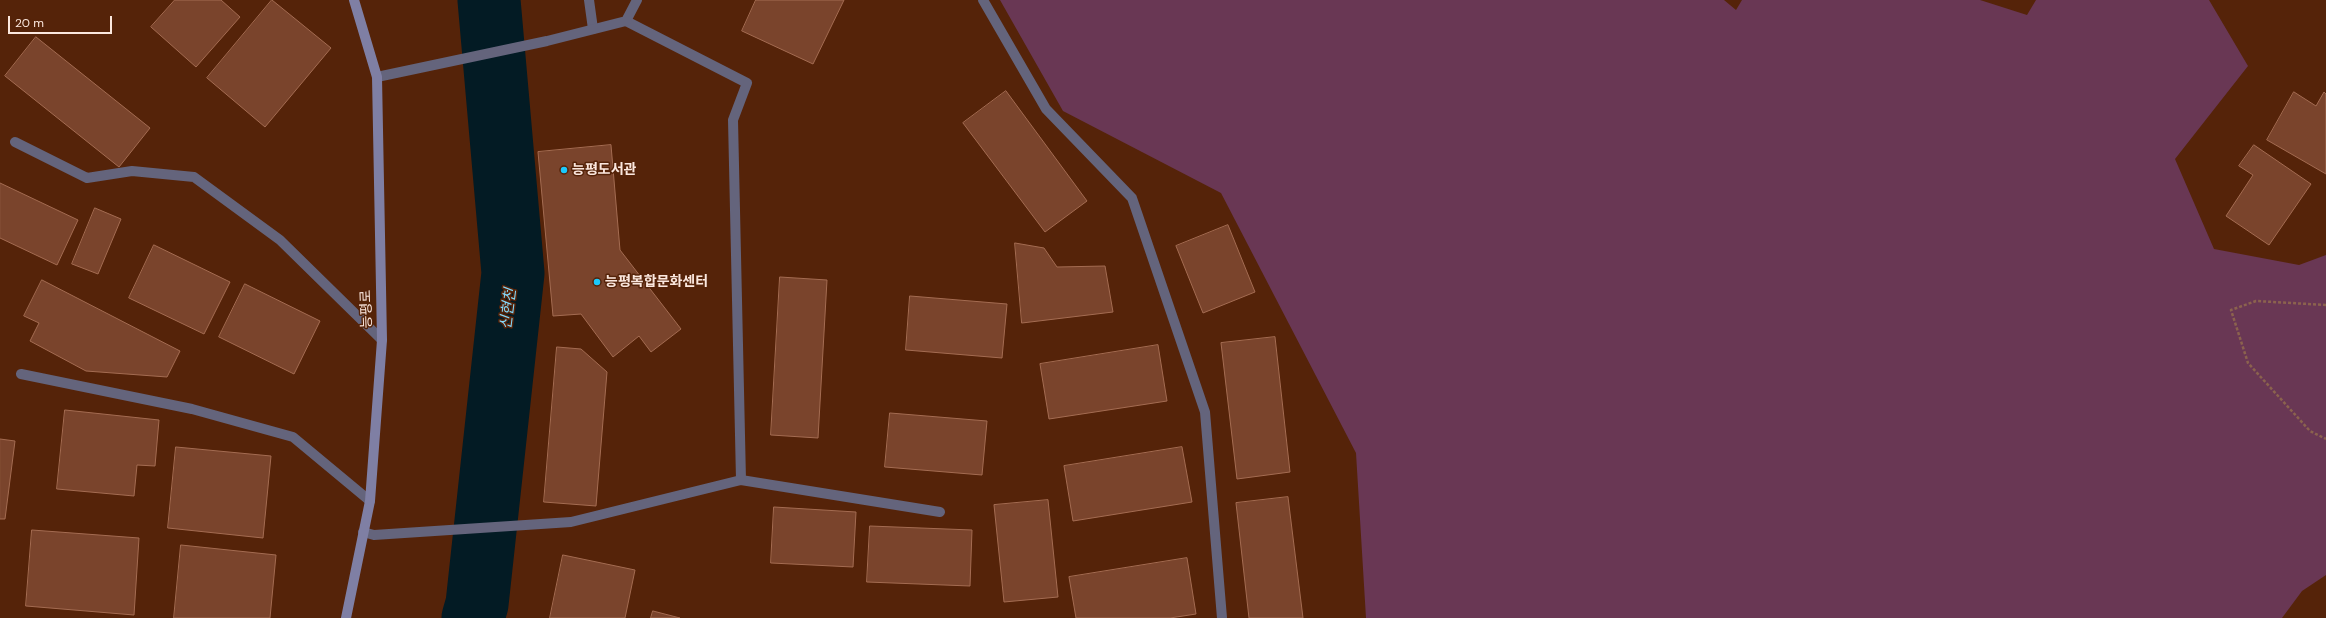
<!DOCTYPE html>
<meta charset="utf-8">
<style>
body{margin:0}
#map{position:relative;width:2326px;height:618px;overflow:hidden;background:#552309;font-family:"DM Sans",sans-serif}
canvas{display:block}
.scale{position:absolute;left:8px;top:16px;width:104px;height:18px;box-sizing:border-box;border:2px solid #fbe7de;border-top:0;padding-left:5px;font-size:12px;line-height:14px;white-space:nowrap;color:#fbe7de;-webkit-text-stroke:3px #552309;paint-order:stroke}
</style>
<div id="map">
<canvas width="2326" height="618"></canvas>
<div class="scale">20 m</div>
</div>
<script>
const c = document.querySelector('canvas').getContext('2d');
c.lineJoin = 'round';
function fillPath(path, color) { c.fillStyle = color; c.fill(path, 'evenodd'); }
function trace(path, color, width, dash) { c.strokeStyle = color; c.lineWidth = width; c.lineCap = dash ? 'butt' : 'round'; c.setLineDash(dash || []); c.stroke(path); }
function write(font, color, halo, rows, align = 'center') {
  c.font = font + ' "DM Sans","Noto Sans KR",sans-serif'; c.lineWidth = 3; c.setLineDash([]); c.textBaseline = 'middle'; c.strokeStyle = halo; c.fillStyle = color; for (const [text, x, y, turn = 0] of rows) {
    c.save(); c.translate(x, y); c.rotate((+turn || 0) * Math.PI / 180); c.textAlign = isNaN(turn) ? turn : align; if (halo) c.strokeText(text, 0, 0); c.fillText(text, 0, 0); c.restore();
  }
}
const green = new Path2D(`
 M1000,0H1724L1736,10L1742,0H1980L2027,15L2036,0H2209L2248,66L2175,159L2214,249L2299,265L2326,255V575L2302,591L2282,618H1366L1356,453L1221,193L1063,111Z`);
const river = new Path2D(`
 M473,618L477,604L513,273L489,0`);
const building = new Path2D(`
 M175,0H221L240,17L196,67L151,27Z
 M272,0L331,48L265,127L207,78Z
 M756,0H844L813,64L742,31Z
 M36,37L150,128L119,167L5,76Z
 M1006,91L1087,201L1045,232L963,123Z
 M2294,92L2316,106L2324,92L2326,94V174L2267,140Z
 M611,145L620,250L681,329L651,352L639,336L613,357L581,314L553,316L538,152Z
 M2254,145L2311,184L2269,245L2226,216L2253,175L2239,166Z
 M0,183L78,220L57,265L0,238Z
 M95,208L121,219L98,274L72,264Z
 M1228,225L1255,292L1203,313L1176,246Z
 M1015,243L1044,248L1057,267L1105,266L1113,312L1022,323Z
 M154,245L230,282L204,334L129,298Z
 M780,277L827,280L818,438L771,435Z
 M42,280L180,351L167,377L86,371L30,341L39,323L24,316Z
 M245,284L320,321L294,374L219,337Z
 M910,296L1007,304L1002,358L906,350Z
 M1275,337L1290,472L1237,479L1221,343Z
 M1158,345L1167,401L1049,419L1040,364Z
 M557,347L581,349L607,372L596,506L544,502Z
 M65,410L159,420L155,466L137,465L134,496L57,489Z
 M890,413L987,421L982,475L885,467Z
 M0,439L15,441L5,519H0Z
 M176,447L271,456L263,538L168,528Z
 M1182,447L1192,502L1073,521L1064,466Z
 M1288,497L1303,618H1249L1236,503Z
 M1048,500L1058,597L1004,602L994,505Z
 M774,507L856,512L853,567L771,563Z
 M870,526L972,530L970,586L867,582Z
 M32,530L139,538L134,615L26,606Z
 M181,545L276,555L270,618H174Z
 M563,555L635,570L625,618H550Z
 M1187,558L1196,614L1170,618H1076L1069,577Z
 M653,611L680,618H651Z`);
const path = new Path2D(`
 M2326,305L2256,301L2231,310L2248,363L2310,431L2326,439`);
const lane = new Path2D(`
 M589,0L593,29
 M983,0L1046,109L1132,198L1205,412L1222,618
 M626,21L747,83L733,120L741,480
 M15,142L87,178L132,171L194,177L280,240L382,340
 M21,374L192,409L293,437L370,501
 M363,532L374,535L571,522L741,480L940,512`);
const street = new Path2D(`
 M377,77L547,41L626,21L637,0`);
const secondary = new Path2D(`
 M346,618L370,501L382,340L377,77L354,0`);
const markers = [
 [564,170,4,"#1bc9fc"],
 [597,282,4,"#1bc9fc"]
];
const poiNames = [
 ["능평도서관",572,170],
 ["능평복합문화센터",605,282]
];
const streetNames = [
 ["능평로",367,309,-92]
];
const waterNames = [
 ["신현천",509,309,-83]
];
fillPath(green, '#693754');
trace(river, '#031b24', 63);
fillPath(building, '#7a442c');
trace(building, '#a46c52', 1);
trace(path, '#8b624e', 2.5, [3, 2]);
trace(lane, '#64647c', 10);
trace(street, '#64647c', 10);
trace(secondary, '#7f7fa4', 10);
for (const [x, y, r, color] of markers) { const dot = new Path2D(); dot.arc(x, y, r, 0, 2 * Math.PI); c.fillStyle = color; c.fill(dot); trace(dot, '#552309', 1.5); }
write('bold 14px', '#fbe7de', '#552309', poiNames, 'left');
write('14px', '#fbe7de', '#552309', streetNames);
write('italic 15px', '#83d9fb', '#552309', waterNames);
</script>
